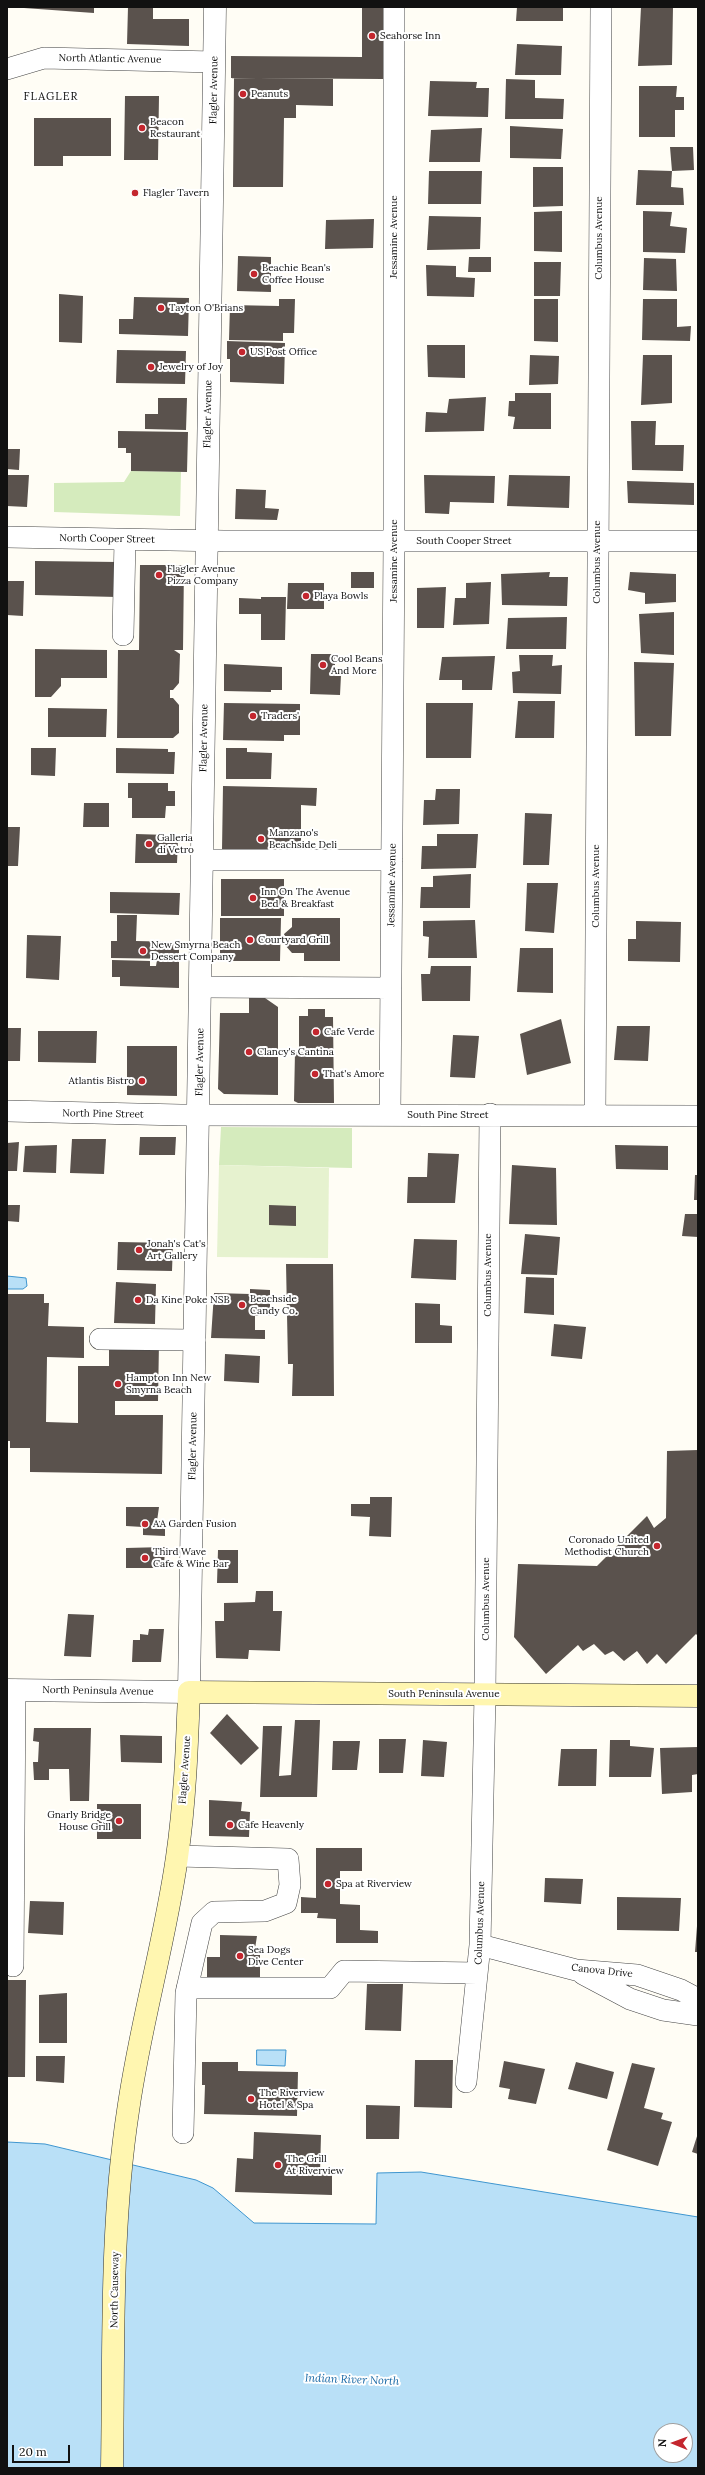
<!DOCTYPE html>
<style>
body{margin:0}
#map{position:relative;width:705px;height:2475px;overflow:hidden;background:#fffdf5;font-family:Lora,serif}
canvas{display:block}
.frame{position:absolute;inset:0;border:8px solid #111;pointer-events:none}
.north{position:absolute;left:653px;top:2423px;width:40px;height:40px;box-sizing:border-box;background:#fff;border:1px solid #a0a0a0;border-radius:50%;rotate:271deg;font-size:11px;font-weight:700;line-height:16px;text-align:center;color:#111}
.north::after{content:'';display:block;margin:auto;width:14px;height:18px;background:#c4262e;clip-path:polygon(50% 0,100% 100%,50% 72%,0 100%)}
.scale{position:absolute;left:12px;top:2445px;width:58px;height:18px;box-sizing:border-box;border:2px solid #111;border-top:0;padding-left:5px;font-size:12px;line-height:14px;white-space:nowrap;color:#111;-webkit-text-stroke:3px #fff;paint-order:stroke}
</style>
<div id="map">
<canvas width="705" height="2475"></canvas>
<div class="frame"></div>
<div class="north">N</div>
<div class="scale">20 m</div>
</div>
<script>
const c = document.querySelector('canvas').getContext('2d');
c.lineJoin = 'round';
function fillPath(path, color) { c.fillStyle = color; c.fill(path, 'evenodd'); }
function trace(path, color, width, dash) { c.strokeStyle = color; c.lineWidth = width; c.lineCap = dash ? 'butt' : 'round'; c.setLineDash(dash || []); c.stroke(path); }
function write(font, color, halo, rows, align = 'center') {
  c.font = font + ' Lora,serif'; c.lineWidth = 4; c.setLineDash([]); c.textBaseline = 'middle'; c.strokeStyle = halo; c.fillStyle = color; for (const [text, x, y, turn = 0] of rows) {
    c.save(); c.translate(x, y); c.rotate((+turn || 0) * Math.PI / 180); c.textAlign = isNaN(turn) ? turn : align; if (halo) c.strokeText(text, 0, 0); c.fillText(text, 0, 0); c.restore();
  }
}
const green = new Path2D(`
 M131,471L181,472L180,516L54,512V483L124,482Z
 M221,1127L352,1128V1168L219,1165Z`);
const pitch = new Path2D(`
 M219,1165L329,1168L328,1258L217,1257Z`);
const water = new Path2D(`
 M7,1276L26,1278L27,1286L23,1289H7Z
 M257,2050H286L285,2066L257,2065Z
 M7,2142L45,2144L196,2180L213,2188L254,2223L376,2224L377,2173L421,2172L698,2217V2468H7ZM661,2431H685V2455H661Z`);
const building = new Path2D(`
 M24,7H94V13L24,8Z
 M128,7H153V19H189V46L127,44Z
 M362,7H383V79L231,78V56L362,57Z
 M517,7H563V21H516Z
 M641,7H673L672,65L638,66Z
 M517,44L562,46L561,75H515Z
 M234,78L333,79V106L296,105V118H284L283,187H233Z
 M506,79L535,80V98L564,99L563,119H505Z
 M430,81L477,82L476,88H489L488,117L428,116Z
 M639,86H677L676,97H684V110H675V137H639Z
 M125,96H159L158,160H124Z
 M34,118H111V156H63V166H34Z
 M510,126L563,129L561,159L510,158Z
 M482,128L480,162H429L431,130Z
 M670,147H693L694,170L672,171L671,187L683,188L684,205H636L638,170L672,171Z
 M533,167H563V206L533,207Z
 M429,171H482L481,204H428Z
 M562,211V252L534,251V212Z
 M643,211L672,212L670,226L687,228L685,253L643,252Z
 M429,216L481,217L480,249L427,250Z
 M374,219L373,248L325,249L326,220Z
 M238,256L271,257V292L237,291Z
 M469,257H491V272H468Z
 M644,258L676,259L677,291L643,290Z
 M534,262H561L560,296H534Z
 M426,265L456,266V277L475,278L474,297L427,296Z
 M59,294L83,296L82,343L59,342Z
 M134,297L189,298L188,336L119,334V319H133Z
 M279,299H295L294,333H283V341L229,340L230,305L279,306Z
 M534,299H558V342L534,341Z
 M643,299H677V327L691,326L690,341L642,340Z
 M227,341L285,343L284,384L230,382V359H227Z
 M427,345H465V378L428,377Z
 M117,350L186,351L185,384L116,383Z
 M530,355L559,356L558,384L529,385Z
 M643,355H672V403L641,405Z
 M515,393H551V429H513L515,417L508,416L509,401H515Z
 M486,397L484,431L425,432L426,412L447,413L449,399Z
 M158,398H187L186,430L145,429V414H158Z
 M631,421H656L655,445H684L683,471L632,470Z
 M118,431L188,432L187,472L131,471V453H126V448H118Z
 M7,449H20L19,470L7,469Z
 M7,475H29L27,507L7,506Z
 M424,475L495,476L494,503L450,502L449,514L425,513Z
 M509,475L570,476L569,508L507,506Z
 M627,481L694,483V505L628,503Z
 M236,489L266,490L265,508L279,509L277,520L235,519Z
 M35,561L118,562L117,597L35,595Z
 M140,565H184L183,650H174L180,654L179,683L173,690H170V698H173L179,705V733L173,738H117L118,650H139Z
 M351,572H374V588H351Z
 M550,572L549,577H568L567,606L502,605L501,574Z
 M630,572L676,574V602L645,604V593L628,590Z
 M7,581H24L23,616L7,615Z
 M491,582L489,624L453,625L455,598H466V583Z
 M288,583H324V609H287Z
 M446,587L444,628H417V588Z
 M261,597H286L285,640H261V614H239V598L261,599Z
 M674,612V655L641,653L639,614Z
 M567,617L566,649H506L508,618Z
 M35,649L107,650V678H61V686L51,697H35Z
 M311,654H335V675H341L340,695L310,694Z
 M519,655H553L552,666L562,665L561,694L513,693L512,672L520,671Z
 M495,656L492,690H462V680H439L442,657Z
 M634,662L674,663L671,736H635Z
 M224,664L282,667V690H271V692L224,691Z
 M518,701H555L554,738H515Z
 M224,703L300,704V735H284V741L223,740Z
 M426,703H473L471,758H426Z
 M48,708L107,709L106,737H48Z
 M31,748H56L55,776L31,775Z
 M116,748L168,749V752H175L174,774L116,773Z
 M226,748H247V752L272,753L271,779H226Z
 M128,783H168V791H175V806H166L165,818H132V798H128Z
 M223,786L317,788L316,806L301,805V843H295V851L222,850Z
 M436,789H460L459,824L423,825L424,800H435Z
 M84,803H109V827H83Z
 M525,813L552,814L549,865H523Z
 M7,827H20L18,866H7Z
 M136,834L168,835V839H178L177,863H135Z
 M437,834H478L476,868L421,869L422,846H437Z
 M471,874L470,908H420L421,887H433V876Z
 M221,879H284V916H221Z
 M527,883H558L554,933L525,931Z
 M110,892L180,893L179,915L110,913Z
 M117,915H137L136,941L179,942V959L111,958V941H117Z
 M220,918H281L280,961H220Z
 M292,918H340V961H304V953H292L285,945L284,934L292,927Z
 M475,920L477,958H428L429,937L423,936V921Z
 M636,921L681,922L680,962L628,961V939H636Z
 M27,935L61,936L59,980L26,978Z
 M520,948H553V993L517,992Z
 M112,960L150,961V966H156L157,960L179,961V988L120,986V977H112Z
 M431,966H471L470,1001H422L421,974H430Z
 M249,997L265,998L278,1007V1095L224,1094L218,1089L220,1013H249Z
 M308,1009H325V1017H333L334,1103H298L294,1101L295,1052H305V1047H299V1016H308Z
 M561,1019L571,1063L527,1075L520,1034Z
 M617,1026H650L648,1061L614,1060Z
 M7,1028H21L20,1061H7Z
 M38,1031H97L96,1063L38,1062Z
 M453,1035L479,1036L475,1078L450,1077Z
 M127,1046H177V1096L127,1095Z
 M140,1137H176L175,1155H139Z
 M72,1139H106L104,1174L70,1173Z
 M19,1142L17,1171H7V1143Z
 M57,1145L56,1173L23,1172L25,1146Z
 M615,1145L668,1146V1170L616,1169Z
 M428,1153L459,1154L455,1203H407L408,1177H427Z
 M512,1165L556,1168L557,1225L509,1224Z
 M695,1175H698V1200H694Z
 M7,1205H20L19,1222L7,1221Z
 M269,1205L296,1206V1226L269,1225Z
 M685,1214H698V1237L682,1236Z
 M525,1234L560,1237L557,1275L521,1274Z
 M414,1239L457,1240L456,1280L411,1278Z
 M118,1242L173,1243L172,1271L117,1270Z
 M286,1264H333L334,1396H292L293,1364H288Z
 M526,1277L554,1278V1315L524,1313Z
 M116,1282L156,1284L155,1324L114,1323Z
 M250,1289L270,1290V1316H255V1330H265V1339L211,1338L214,1293L250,1294Z
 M7,1294H44V1303H49L48,1326L84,1327V1358L47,1357L46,1422L78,1423V1366H109V1342H159L158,1401H115V1415H163L162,1474L30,1472V1448H10V1441H7Z
 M415,1303L440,1304V1325L452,1326V1343H415Z
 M554,1324L586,1327L582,1359L551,1356Z
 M225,1354L260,1356L259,1383L224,1381Z
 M698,1450V1636L696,1634L666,1664L657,1654L647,1664L637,1651L624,1661L613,1651L605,1655L594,1644L583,1651L578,1645L546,1674L514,1637L518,1564L597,1566L647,1516L654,1528L666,1518L667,1451Z
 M370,1497H392L391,1537L369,1536L370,1517L351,1516V1504H370Z
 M126,1507H159L157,1521H165V1536L143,1535V1527L126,1526Z
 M165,1547L164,1568H126V1548Z
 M218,1550H238V1583H217Z
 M256,1591H273V1611H282L280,1651L249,1650L248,1659L216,1658L215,1621H224V1603L255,1602Z
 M68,1614L94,1615L91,1657L64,1656Z
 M149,1629H164L161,1662H132L133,1640H140V1634L148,1635Z
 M227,1714L259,1748L241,1765L210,1733Z
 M295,1720H320L317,1797H260L263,1726H282L279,1776L291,1775Z
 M34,1728H91L89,1801H70L69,1769H49V1780H34L33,1762H38L39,1742L33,1741Z
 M120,1735L162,1736V1763L121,1762Z
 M379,1739H406L403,1773H379Z
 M423,1740L447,1742L444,1777L421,1776Z
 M610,1740H630V1746L654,1748L651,1777H609Z
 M333,1741H360L357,1770H332Z
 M698,1747V1774L692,1775V1792L662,1794L660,1748Z
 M561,1749H597L596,1786H558Z
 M209,1800L242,1802L241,1811L250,1812L249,1837L209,1836Z
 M97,1804H141V1839H97Z
 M316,1848H362V1871H340V1904L360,1905V1930L378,1931V1943H336V1919L317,1918L318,1913H301V1897L316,1898Z
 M545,1878L583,1879L581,1904L544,1902Z
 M617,1897L681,1898L679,1931L617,1930Z
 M30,1901L64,1902L63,1935L28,1933Z
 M697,1926H698V1952H695Z
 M220,1935L257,1936L254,1955H260V1977H207V1957H220Z
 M7,1980H26L25,2077H7Z
 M367,1984H403L401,2031L365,2030Z
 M67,1993V2043H39V1995Z
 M36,2056H65L64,2083L36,2081Z
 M415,2060H453L452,2108L414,2107Z
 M504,2061L545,2069L536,2104L508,2099L510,2089L499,2087Z
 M202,2062H238V2071L298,2072L297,2116L204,2114L205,2085H202Z
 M576,2062L614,2072L607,2099L568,2089Z
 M632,2063L655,2068L644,2108L663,2113L661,2119L672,2122L658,2166L607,2150Z
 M366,2105L400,2106L399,2139H366Z
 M254,2132L321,2135L320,2172H332V2195L235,2192L237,2158L253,2159Z
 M698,2133V2154L692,2152Z`);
const minor = new Path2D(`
 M7,69L44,58L214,62
 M7,537L224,541H698
 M123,635L125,540
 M202,860H392
 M201,987L391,988
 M7,1111L181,1115L698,1116
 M390,1115L394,541V7
 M595,1116L601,7
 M100,1339L195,1340
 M178,1856L288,1859L290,1885L286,1903L265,1911L214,1912L202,1923L186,1993L183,2133
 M480,1945L576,1970L637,1975L681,1990L698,1999
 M13,1966L15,1690
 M583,1974L630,1999L663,2010L698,2015
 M187,1988H330L344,1971L477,1973
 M466,2082L480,1945L485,1694L490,1114`);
const tertiary = new Path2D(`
 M7,1690L189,1692L215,7`);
const secondary = new Path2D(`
 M112,2468C114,2349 110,2229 128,2111C140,2025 165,1942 177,1857C185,1802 187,1747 189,1692L698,1696`);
const markers = [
 [372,36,4,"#c4262e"],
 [243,94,4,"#c4262e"],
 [142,128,4,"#c4262e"],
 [135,193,4,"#c4262e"],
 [254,274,4,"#c4262e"],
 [161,308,4,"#c4262e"],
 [242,352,4,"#c4262e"],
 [151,367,4,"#c4262e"],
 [159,575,4,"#c4262e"],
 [306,596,4,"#c4262e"],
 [323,665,4,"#c4262e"],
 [253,716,4,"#c4262e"],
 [261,839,4,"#c4262e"],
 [149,844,4,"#c4262e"],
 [253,898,4,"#c4262e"],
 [250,940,4,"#c4262e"],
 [143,951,4,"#c4262e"],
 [316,1032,4,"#c4262e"],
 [249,1052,4,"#c4262e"],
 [315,1074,4,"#c4262e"],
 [142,1081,4,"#c4262e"],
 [139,1250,4,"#c4262e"],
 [138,1300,4,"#c4262e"],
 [242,1305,4,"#c4262e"],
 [118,1384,4,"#c4262e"],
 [145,1524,4,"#c4262e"],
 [657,1546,4,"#c4262e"],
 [145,1558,4,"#c4262e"],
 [119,1821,4,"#c4262e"],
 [230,1825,4,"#c4262e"],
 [328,1884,4,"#c4262e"],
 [240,1956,4,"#c4262e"],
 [251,2099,4,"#c4262e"],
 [278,2165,4,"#c4262e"]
];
const poiNames = [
 ["Seahorse Inn",380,36],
 ["Peanuts",251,94],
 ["Beacon",150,122],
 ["Restaurant",150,134],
 ["Flagler Tavern",143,193],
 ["Beachie Bean's",262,268],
 ["Coffee House",262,280],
 ["Tayton O'Brians",169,308],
 ["US Post Office",250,352],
 ["Jewelry of Joy",159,367],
 ["Flagler Avenue",167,569],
 ["Pizza Company",167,581],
 ["Playa Bowls",314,596],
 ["Cool Beans",331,659],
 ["And More",331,671],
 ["Traders'",261,716],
 ["Manzano's",269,833],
 ["Beachside Deli",269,845],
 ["Galleria",157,838],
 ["di Vetro",157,850],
 ["Inn On The Avenue",261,892],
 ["Bed & Breakfast",261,904],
 ["Courtyard Grill",258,940],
 ["New Smyrna Beach",151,945],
 ["Dessert Company",151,957],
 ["Cafe Verde",324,1032],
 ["Clancy's Cantina",257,1052],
 ["That's Amore",323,1074],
 ["Atlantis Bistro",134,1081,"right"],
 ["Jonah's Cat's",147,1244],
 ["Art Gallery",147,1256],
 ["Beachside",250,1299],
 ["Candy Co.",250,1311],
 ["Da Kine Poke NSB",146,1300],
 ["Hampton Inn New",126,1378],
 ["Smyrna Beach",126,1390],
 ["AA Garden Fusion",153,1524],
 ["Coronado United",649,1540,"right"],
 ["Methodist Church",649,1552,"right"],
 ["Third Wave",153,1552],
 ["Cafe & Wine Bar",153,1564],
 ["Gnarly Bridge",111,1815,"right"],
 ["House Grill",111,1827,"right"],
 ["Cafe Heavenly",238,1825],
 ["Spa at Riverview",336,1884],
 ["Sea Dogs",248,1950],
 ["Dive Center",248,1962],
 ["The Riverview",259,2093],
 ["Hotel & Spa",259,2105],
 ["The Grill",286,2159],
 ["At Riverview",286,2171]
];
const streetNames = [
 ["North Atlantic Avenue",110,59,1],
 ["Flagler Avenue",214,90,-89],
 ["Jessamine Avenue",394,237,-90],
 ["Columbus Avenue",599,238,-90],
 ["Flagler Avenue",208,414,-89],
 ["North Cooper Street",107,539,1],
 ["South Cooper Street",464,541],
 ["Jessamine Avenue",394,561,-90],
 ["Columbus Avenue",597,562,-90],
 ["Flagler Avenue",204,738,-89],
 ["Jessamine Avenue",392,885,-89],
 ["Columbus Avenue",596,886,-90],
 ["Flagler Avenue",200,1062,-89],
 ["North Pine Street",103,1114,1],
 ["South Pine Street",448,1115],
 ["Columbus Avenue",488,1275,-90],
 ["Flagler Avenue",193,1446,-89],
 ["Columbus Avenue",486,1599,-90],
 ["North Peninsula Avenue",98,1691,1],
 ["South Peninsula Avenue",444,1694],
 ["Flagler Avenue",185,1770,-86],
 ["Columbus Avenue",480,1923,-88],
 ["Canova Drive",602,1971,6],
 ["North Causeway",115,2290,-89]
];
const neighbourhoodNames = [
 ["FLAGLER",51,97]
];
const waterNames = [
 ["Indian River North",352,2380,2]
];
fillPath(green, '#d5ebbd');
fillPath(pitch, '#e6f2cf');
fillPath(water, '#b9e0f7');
trace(water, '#3f96cf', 1);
fillPath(building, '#5a524d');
trace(minor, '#444', 22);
trace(tertiary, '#444', 23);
trace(secondary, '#333', 23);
trace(minor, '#fff', 21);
trace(tertiary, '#fff', 22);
trace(secondary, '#fff6b0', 22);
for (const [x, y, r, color] of markers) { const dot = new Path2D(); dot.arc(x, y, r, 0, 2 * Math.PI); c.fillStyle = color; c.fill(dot); trace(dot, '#fff', 1.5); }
write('10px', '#111', '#fff', poiNames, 'left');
write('10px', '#111', '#fff', streetNames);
c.letterSpacing = '1px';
write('11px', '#111', '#fff', neighbourhoodNames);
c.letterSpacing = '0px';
write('italic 11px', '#1768a6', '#fff', waterNames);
</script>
